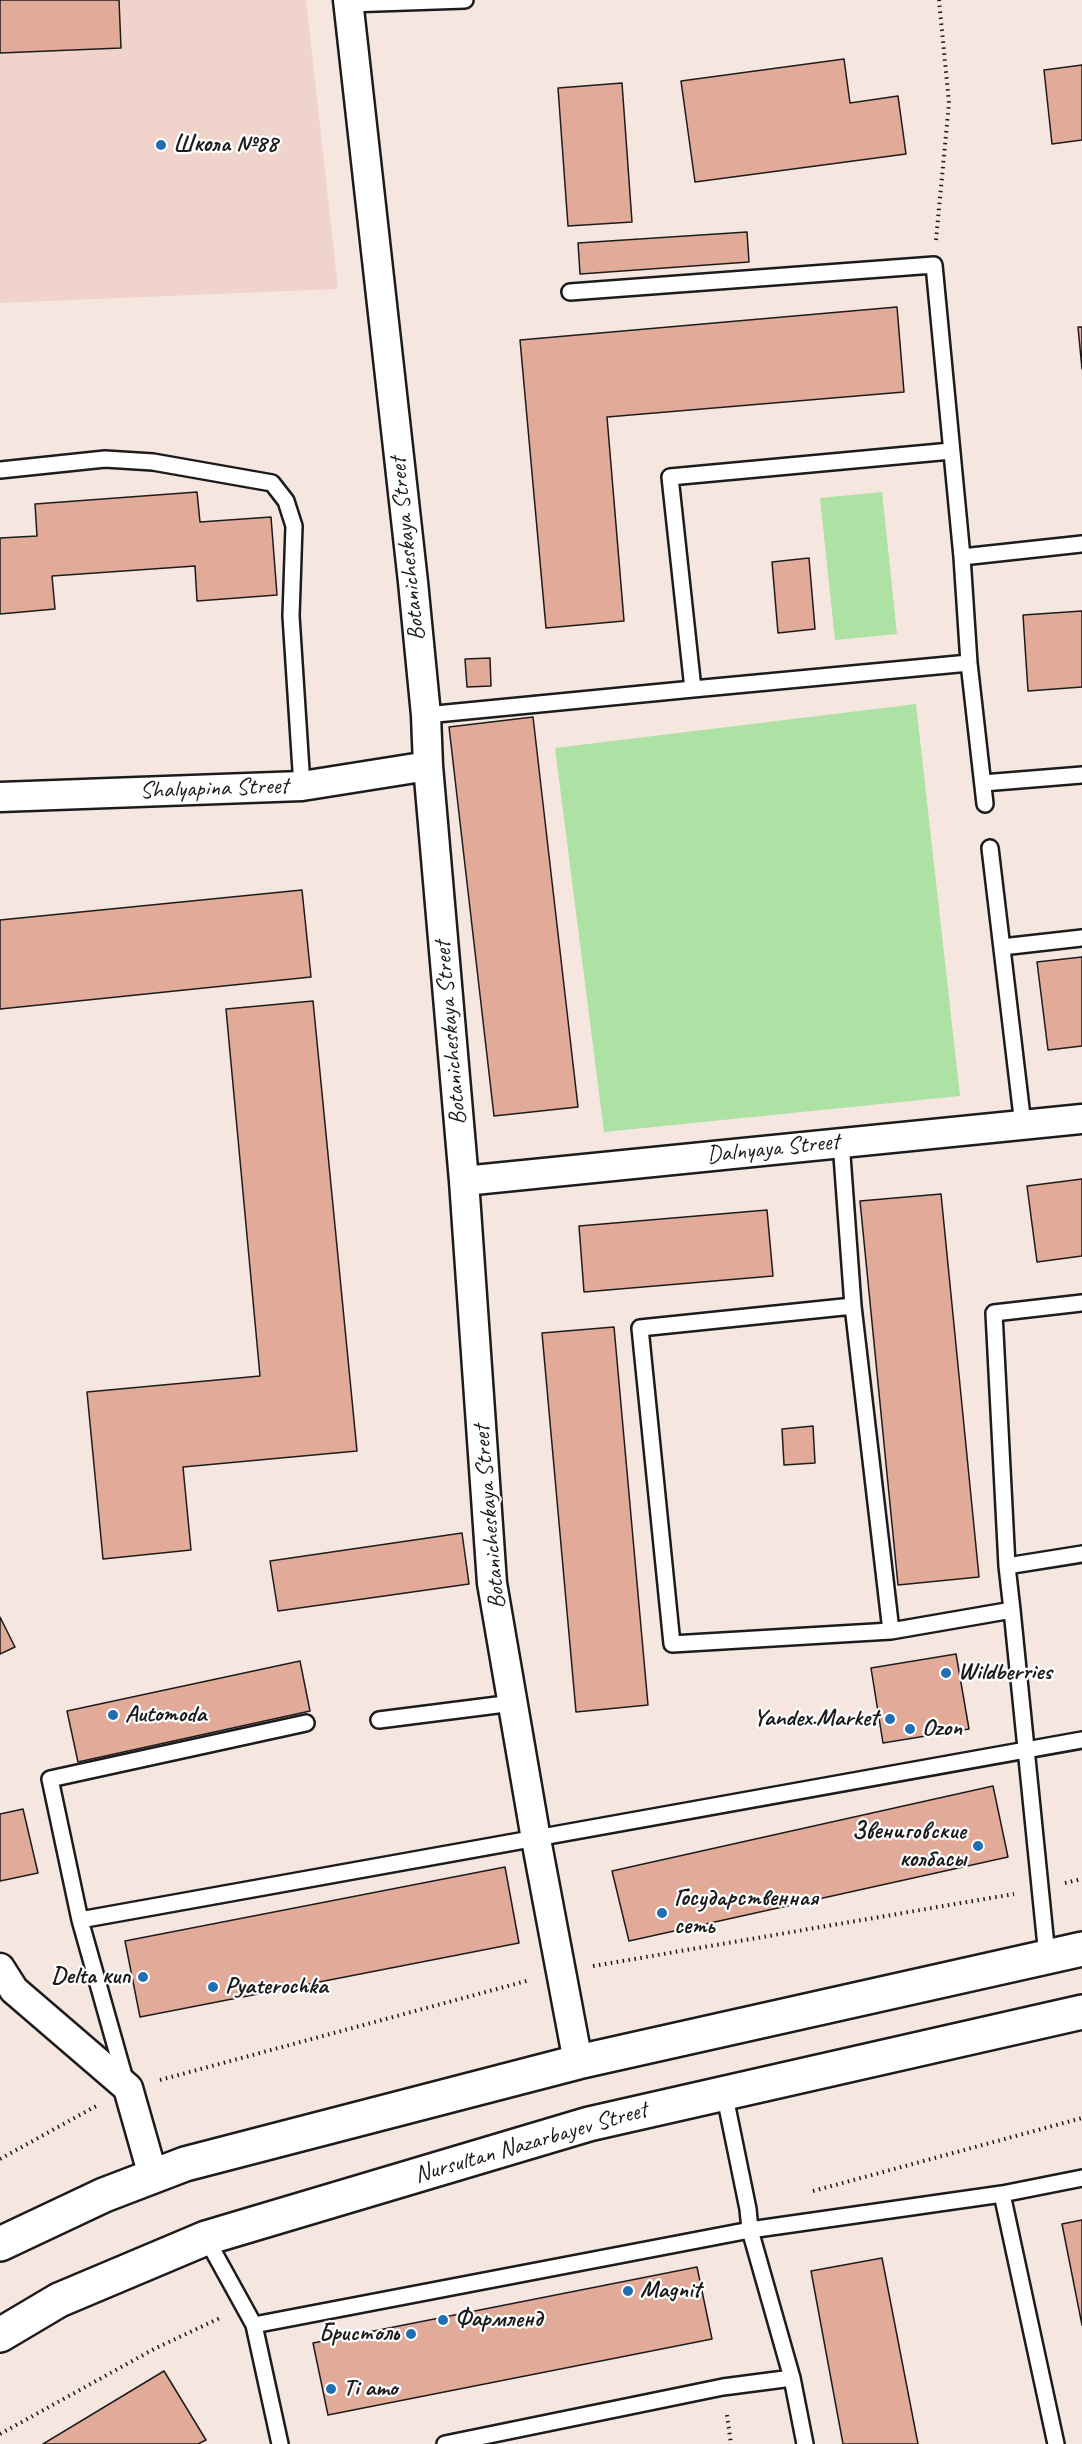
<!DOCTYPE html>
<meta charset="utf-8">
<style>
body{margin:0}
canvas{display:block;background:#f6e6e0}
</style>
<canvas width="1082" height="2444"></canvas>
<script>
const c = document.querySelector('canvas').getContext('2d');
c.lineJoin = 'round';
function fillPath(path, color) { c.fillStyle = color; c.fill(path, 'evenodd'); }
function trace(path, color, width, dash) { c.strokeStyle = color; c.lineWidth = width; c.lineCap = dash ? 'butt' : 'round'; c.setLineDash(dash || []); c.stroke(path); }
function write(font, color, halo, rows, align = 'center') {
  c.font = font + ' Caveat,sans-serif'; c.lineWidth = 4.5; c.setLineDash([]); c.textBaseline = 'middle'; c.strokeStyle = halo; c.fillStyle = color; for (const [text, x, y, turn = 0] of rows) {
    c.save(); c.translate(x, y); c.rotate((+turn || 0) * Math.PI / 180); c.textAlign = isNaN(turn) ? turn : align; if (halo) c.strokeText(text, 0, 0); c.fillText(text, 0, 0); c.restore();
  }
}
const built = new Path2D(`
 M0,0H306L338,289L0,303Z`);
const green = new Path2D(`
 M882,492L897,634L835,640L820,498Z
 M916,704L960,1096L604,1132L555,748Z`);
const building = new Path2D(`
 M0,0H119L121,48L0,53Z
 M844,59L850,103L898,96L906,154L695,182L681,81Z
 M1082,65V140L1052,144L1044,70Z
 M622,83L632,222L568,226L558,88Z
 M747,232L749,262L580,274L578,243Z
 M897,307L904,392L607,417L624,621L546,628L520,340Z
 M1078,327H1082V369Z
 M197,492L200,522L271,517L277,595L197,601L195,566L52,576L55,609L0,614V538L37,536L35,504Z
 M809,558L815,629L778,633L772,562Z
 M1082,611V687L1028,691L1023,615Z
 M490,658L491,686L467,687L465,659Z
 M533,717L578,1107L494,1116L449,727Z
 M302,890L311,977L0,1009V920Z
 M1082,957V1046L1048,1050L1037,962Z
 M313,1001L357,1451L183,1467L191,1550L103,1559L87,1392L260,1376L226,1009Z
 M1082,1179V1256L1037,1262L1027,1186Z
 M941,1194L979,1577L898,1585L860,1201Z
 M767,1210L773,1276L584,1292L579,1226Z
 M614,1327L648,1705L576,1712L542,1333Z
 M813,1426L815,1463L784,1465L782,1429Z
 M462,1533L469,1584L278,1611L270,1561Z
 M0,1617L15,1647L0,1654Z
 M956,1654L969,1729L883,1743L871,1668Z
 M300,1661L310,1711L78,1762L67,1711Z
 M993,1786L1008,1857L629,1941L612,1871Z
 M23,1809L38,1873L0,1881V1814Z
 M505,1867L519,1943L140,2017L125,1941Z
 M1082,2220V2325L1062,2224Z
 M882,2258L918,2444H843L811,2271Z
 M697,2267L712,2339L328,2415L313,2343Z
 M164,2371L206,2440L198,2444H43Z`);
const path = new Path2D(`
 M936,240L949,103L939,0
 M1065,1883L1082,1879
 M593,1966L1014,1894
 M160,2080L530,1980
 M0,2159L98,2105
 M813,2191L1082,2118
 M727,2415L731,2444
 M0,2434L154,2349L220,2318`);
const service = new Path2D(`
 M348,4L465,0
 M570,292L934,265L962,557L969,663L985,804
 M0,470L105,459L153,462L272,483L286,501L294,526L291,616L302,786
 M962,557L1082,544
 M693,689L969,663
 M426,715L693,689L670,477L951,451
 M983,783L1082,775
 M990,848L1023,1125
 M1002,947L1082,938
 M841,1142L853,1306L891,1631L1012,1610L1047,1956
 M853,1306L640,1328L672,1644L891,1631
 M1007,1566L1082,1554
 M1012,1610L1007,1566L994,1313L1082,1303
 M379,1720L513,1703
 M80,1920L50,1779L306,1723
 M126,2083L80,1920L1082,1740
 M1002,2194L1056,2444
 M206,2238L254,2325L280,2444
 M254,2325L750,2230L1002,2194L1082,2178
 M792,2378L805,2444
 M445,2444L723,2387L792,2378L750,2230L748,2209L724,2092`);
const minor = new Path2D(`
 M348,0L413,582L426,715L428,766L464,1181L492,1583L536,1839L578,2062
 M0,797L302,786L428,766
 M464,1181L1082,1119
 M0,1968L14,1990L128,2088L153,2176`);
const secondary = new Path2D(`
 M0,2244L104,2195L185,2164L578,2062L1082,1949
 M0,2335L59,2300L206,2238L589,2124L1082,2012`);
const markers = [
 [161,145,6,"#1f6fb2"],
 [946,1673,6,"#1f6fb2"],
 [113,1715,6,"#1f6fb2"],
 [890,1719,6,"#1f6fb2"],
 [910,1729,6,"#1f6fb2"],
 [978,1846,6,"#1f6fb2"],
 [662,1913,6,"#1f6fb2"],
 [143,1977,6,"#1f6fb2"],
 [213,1987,6,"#1f6fb2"],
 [628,2291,6,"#1f6fb2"],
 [443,2320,6,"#1f6fb2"],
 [411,2334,6,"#1f6fb2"],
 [331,2389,6,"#1f6fb2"]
];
const poiNames = [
 ["Школа №88",173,145],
 ["Wildberries",958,1673],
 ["Automoda",125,1715],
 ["Yandex.Market",878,1719,"right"],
 ["Ozon",922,1729],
 ["Звениговские",966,1832,"right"],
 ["колбасы",966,1860,"right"],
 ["Государственная",674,1899],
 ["сеть",674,1927],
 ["Delta кип",131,1977,"right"],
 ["Pyaterochka",225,1987],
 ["Magnit",640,2291],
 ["Фармленд",455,2320],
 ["Бристоль",399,2334,"right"],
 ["Ti amo",343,2389]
];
const streetNames = [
 ["Botanicheskaya Street",408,549,-96],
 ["Shalyapina Street",214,789,-2],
 ["Botanicheskaya Street",451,1033,-95],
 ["Dalnyaya Street",773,1149,-6],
 ["Botanicheskaya Street",490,1517,-95],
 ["Nursultan Nazarbayev Street",531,2143,-16]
];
fillPath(built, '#f0d4cb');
fillPath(green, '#ade2a4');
fillPath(building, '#e2ab99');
trace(building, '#1c1c1c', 1.5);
trace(service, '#1c1c1c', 20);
trace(minor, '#1c1c1c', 33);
trace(secondary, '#1c1c1c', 38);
trace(path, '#1c1c1c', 4, [1.5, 4.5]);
trace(service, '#fff', 15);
trace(minor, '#fff', 28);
trace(secondary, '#fff', 33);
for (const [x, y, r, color] of markers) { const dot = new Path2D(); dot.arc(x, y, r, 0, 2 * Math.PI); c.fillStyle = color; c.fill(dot); trace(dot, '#fff', 2); }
write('bold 24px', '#1c1c1c', '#fff', poiNames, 'left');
write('24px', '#1c1c1c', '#fff', streetNames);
</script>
